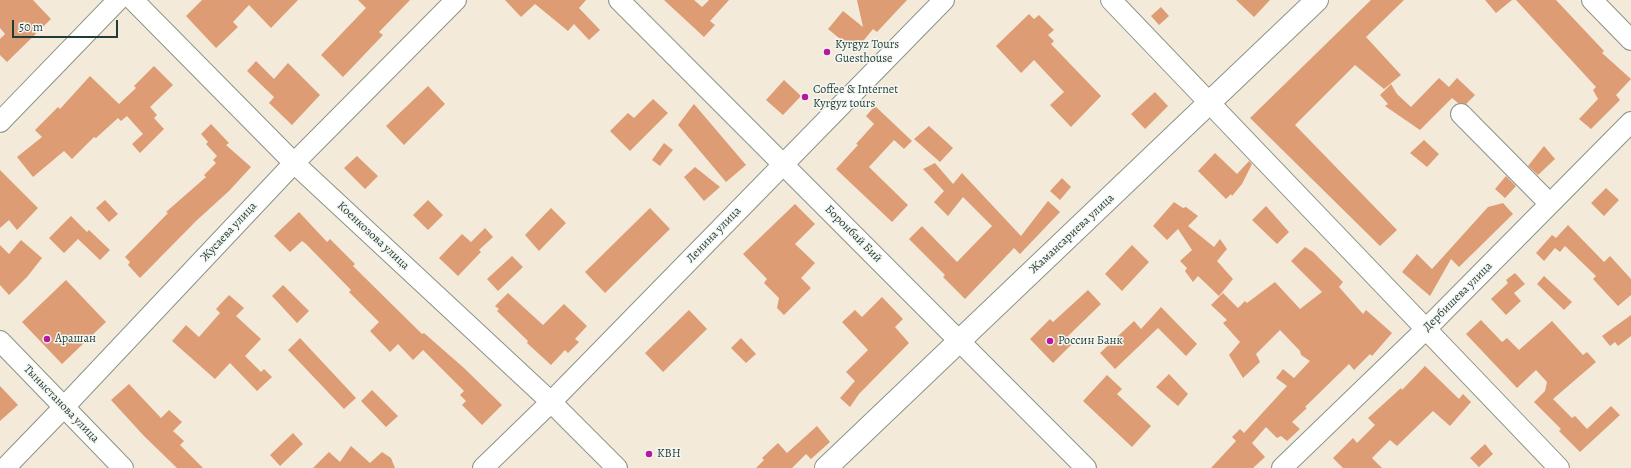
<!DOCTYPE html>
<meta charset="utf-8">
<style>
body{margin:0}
#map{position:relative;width:1631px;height:468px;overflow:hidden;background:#f4eada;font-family:Alegreya,serif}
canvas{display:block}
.scale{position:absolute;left:12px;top:20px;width:106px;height:18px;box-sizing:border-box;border:2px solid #1f3d34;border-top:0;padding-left:5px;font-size:12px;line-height:14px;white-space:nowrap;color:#1f3d34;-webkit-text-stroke:3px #f6f6f2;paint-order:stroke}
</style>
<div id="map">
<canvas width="1631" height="468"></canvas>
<div class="scale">50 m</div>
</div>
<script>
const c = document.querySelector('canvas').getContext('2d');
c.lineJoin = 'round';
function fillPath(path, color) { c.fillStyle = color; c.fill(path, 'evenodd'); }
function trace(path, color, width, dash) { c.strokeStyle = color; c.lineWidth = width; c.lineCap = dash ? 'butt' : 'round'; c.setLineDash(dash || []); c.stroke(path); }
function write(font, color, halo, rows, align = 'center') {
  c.font = font + ' Alegreya,serif'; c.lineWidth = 3; c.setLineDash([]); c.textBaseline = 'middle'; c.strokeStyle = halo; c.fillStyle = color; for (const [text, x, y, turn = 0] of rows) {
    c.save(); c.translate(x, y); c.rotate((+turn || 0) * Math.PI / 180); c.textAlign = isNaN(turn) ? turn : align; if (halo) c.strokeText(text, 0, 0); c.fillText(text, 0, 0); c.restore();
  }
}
const building = new Path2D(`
 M0,0H33L51,19L7,62L0,55V39L5,34L0,28Z
 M202,0H298L271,28L249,5L233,22L238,27L216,48L186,16Z
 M358,0H410L379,32L383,35L343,77L321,55L366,8Z
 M505,0H586L579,8L600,30L589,40L574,24L568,31L535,4L521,17Z
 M664,0H694L702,7L709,0H729L710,21L715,25L704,37Z
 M857,0H907L877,32L873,29L855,51L828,29L843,11L863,27Z
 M1236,0H1270L1254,17Z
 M1371,0H1404L1366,37L1401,75L1384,89L1355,65L1295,125L1397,230L1380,246L1250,118Z
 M1485,0H1512L1496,13Z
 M1516,0H1556L1604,51L1602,53L1631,79L1616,95L1620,100L1591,129L1579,119L1598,99L1593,90L1596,87Z
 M1161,7L1169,16L1159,25L1151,16Z
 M1029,14L1034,19L1039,15L1054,30L1048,35L1054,41L1051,44L1101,96L1071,127L1050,105L1064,92L1034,60L1021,73L996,46Z
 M256,61L274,79L288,63L320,95L292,125L269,103L274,97L247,71Z
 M154,66L173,85L150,107L157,115L154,118L164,129L140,153L132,144L143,134L127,116L121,121L118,118L96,138L94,137L72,159L64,151L33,177L17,157L42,137L35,130L58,107L60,109L90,76L119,104L136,88L134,86Z
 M1439,78L1449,87L1457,78L1475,95L1466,104L1458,103L1452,98L1420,130L1385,106L1388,104L1380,95L1391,84L1397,94L1411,107Z
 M784,80L801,96L783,115L766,100Z
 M428,86L445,104L404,145L386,126Z
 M1155,92L1168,106L1145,129L1131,114Z
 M653,99L668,113L630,151L610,131L628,113L634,118Z
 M694,104L746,165L726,182L678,125Z
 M875,106L912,141L904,149L894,140L869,167L908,205L892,222L836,169L858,145L856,144L874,124L866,116Z
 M211,124L229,143L226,145L251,167L229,191L196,221L140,278L128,265L130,262L125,257L168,213L166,212L206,177L204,175L216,163L213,160L217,156L206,144L208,142L201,134Z
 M929,126L953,148L940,162L914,139Z
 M1424,140L1439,154L1427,167L1410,153Z
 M664,143L673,150L660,166L652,160Z
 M1544,146L1555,159L1538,175L1528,166Z
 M1215,153L1237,174L1249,161L1252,164L1242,184L1232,196L1231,194L1226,199L1198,171Z
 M357,156L378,176L365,189L344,168Z
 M935,163L953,184L962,173L1021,236L1048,201L1060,212L1020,254L1014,248L965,299L943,277L945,275L909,239L922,226L957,262L992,226L963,197L948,216L934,202L944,191L923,169Z
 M695,167L720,187L704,201L684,177Z
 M0,170L38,208L17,230L9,220L0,228Z
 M1506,176L1516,186L1505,198L1495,189Z
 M1062,178L1071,187L1060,200L1050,191Z
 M1606,188L1619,200L1604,216L1591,203Z
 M105,200L118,214L109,222L96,208Z
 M428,200L443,215L428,230L413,215Z
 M1174,202L1183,208L1186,207L1198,216L1188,226L1214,247L1220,239L1227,249L1217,261L1233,279L1219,296L1198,276L1193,282L1185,271L1187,268L1180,261L1192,250L1178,229L1167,240L1153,226Z
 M1503,203L1513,214L1459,267L1451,259L1430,296L1402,272L1417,254L1432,269L1488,207Z
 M795,204L815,224L795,244L815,263L801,278L811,288L784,315L777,308L779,298L764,283L767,279L743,254Z
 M1266,206L1289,232L1277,244L1252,220Z
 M551,208L566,223L539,251L525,235Z
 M650,208L670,229L605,293L585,272Z
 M299,212L327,242L330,239L355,264L353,266L422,334L424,333L464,368L502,405L482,425L462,405L466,401L460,395L464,391L423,350L413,360L398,344L390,352L370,331L379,322L349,292L351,290L306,244L302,241L290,252L274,236Z
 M71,216L87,232L89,230L110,250L100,260L78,239L64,253L49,238Z
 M1568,225L1604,262L1610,256L1631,279V295L1618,306L1593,279L1596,276L1565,246L1560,252L1555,248L1544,261L1536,253L1552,235L1556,238Z
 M485,228L493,237L479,250L481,252L458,276L439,258L462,234L471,242Z
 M21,240L42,258L27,277L9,295L0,285V245L9,254Z
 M1132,245L1149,262L1122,291L1105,274Z
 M1305,247L1313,252L1343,282L1339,287L1363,314L1366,310L1392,333L1372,356L1370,354L1354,370L1349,364L1305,407L1307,408L1292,422L1300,429L1287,441L1281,436L1277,438L1266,427L1252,443L1265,457L1253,468H1211L1236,441L1232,437L1240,429L1244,433L1287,386L1276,378L1283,369L1294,378L1310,361L1301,355L1300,351L1280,330L1256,354L1260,362L1243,378L1229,355L1240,342L1223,323L1227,320L1211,305L1223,293L1238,308L1245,301L1247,303L1275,282L1300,309L1322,292L1291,261Z
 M512,256L523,267L498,291L487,279Z
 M1515,273L1525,284L1514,293L1521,301L1506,315L1491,299L1508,283L1506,280Z
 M1544,276L1572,302L1564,310L1537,284Z
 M66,280L106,322L62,364L22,322Z
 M283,285L309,311L297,323L272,296Z
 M1088,290L1101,304L1067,337L1073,343L1053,363L1030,339L1050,319L1053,322Z
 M508,293L543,325L564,304L587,326L575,339L579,342L568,353L565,350L551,365L527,343L528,341L497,311L499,309L495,306Z
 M229,295L244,308L236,316L261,339L245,356L261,372L264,369L272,377L257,391L230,363L215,379L172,341L186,325L199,337L220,313L216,309Z
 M882,297L903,319L895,327L909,343L859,394L850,407L840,398L855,381L846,372L868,350L842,322L855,310L862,317Z
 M1161,307L1197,344L1186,356L1158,328L1115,369L1100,353L1134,321L1141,329Z
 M689,310L707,329L663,372L645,353Z
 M1631,315V336L1618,346L1615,342L1610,346L1602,336Z
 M1481,320L1502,342L1507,338L1519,350L1552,321L1583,355L1587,352L1596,362L1553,399L1572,418L1575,416L1587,429L1611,406L1620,415L1580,452L1559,431L1561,429L1534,402L1545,391L1547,382L1536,370L1517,388L1466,334Z
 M300,338L356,398L344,409L288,350Z
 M741,338L756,354L746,363L731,348Z
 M1425,366L1459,399L1463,394L1471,402L1450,426L1433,411L1397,446L1390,440L1372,458L1382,468H1343L1333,458L1353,438L1357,443L1375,425L1368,418L1401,388L1402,390Z
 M1169,374L1188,394L1178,406L1156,387Z
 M1107,375L1122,389L1117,394L1151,426L1132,447L1083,401Z
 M129,384L161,418L169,410L182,422L173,431L184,441L180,445L203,468H177L144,436L111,400Z
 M0,386L18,405L0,421Z
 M372,390L398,416L386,427L361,401Z
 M817,426L830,442L811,459L806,454L792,468H756L764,460L762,458L778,443L787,453Z
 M293,433L303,444L280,466L270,455Z
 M1485,444L1493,454L1479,467L1470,458Z
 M351,446L370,463L382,452L391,458L395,468H313L329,452L340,462Z`);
const minor = new Path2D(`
 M133,0L294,163L551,402L617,468
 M619,0L1086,468
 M1111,0L1559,468
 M1592,0L1631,40
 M1461,114L1550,204
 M0,122L118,0
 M0,341L123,468
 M5,468L64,407L294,163L456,0
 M483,468L551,402L944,0
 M1282,468L1426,329L1631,122`);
const major = new Path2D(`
 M826,468L1317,0`);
const markers = [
 [827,52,4,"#b5179e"],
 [805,97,4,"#b5179e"],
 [47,339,4,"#b5179e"],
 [1050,341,4,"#b5179e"],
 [649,454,4,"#b5179e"]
];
const poiNames = [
 ["Kyrgyz Tours",835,45],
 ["Guesthouse",835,59],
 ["Coffee & Internet",813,90],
 ["Kyrgyz tours",813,104],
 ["Арашан",55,339],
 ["Россин Банк",1058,341],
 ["KBH",657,454]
];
const streetNames = [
 ["Жусаева улица",229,232,-47],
 ["Боронбай Бий",853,234,45],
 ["Жамансариева улица",1072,234,-43],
 ["Ленина улица",714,235,-46],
 ["Коенкозова улица",373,236,43],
 ["Дербишева улица",1458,297,-45],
 ["Тыныстанова улица",61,404,46]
];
fillPath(building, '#dd9c73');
trace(minor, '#8a9487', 22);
trace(major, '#8a9487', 24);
trace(minor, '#fff', 20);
trace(major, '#fff', 22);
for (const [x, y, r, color] of markers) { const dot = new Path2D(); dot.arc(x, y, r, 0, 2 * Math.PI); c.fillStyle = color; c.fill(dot); trace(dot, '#f6f6f2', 1.5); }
write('12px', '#1f3d34', '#f6f6f2', poiNames, 'left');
write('12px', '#1f3d34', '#f6f6f2', streetNames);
</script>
